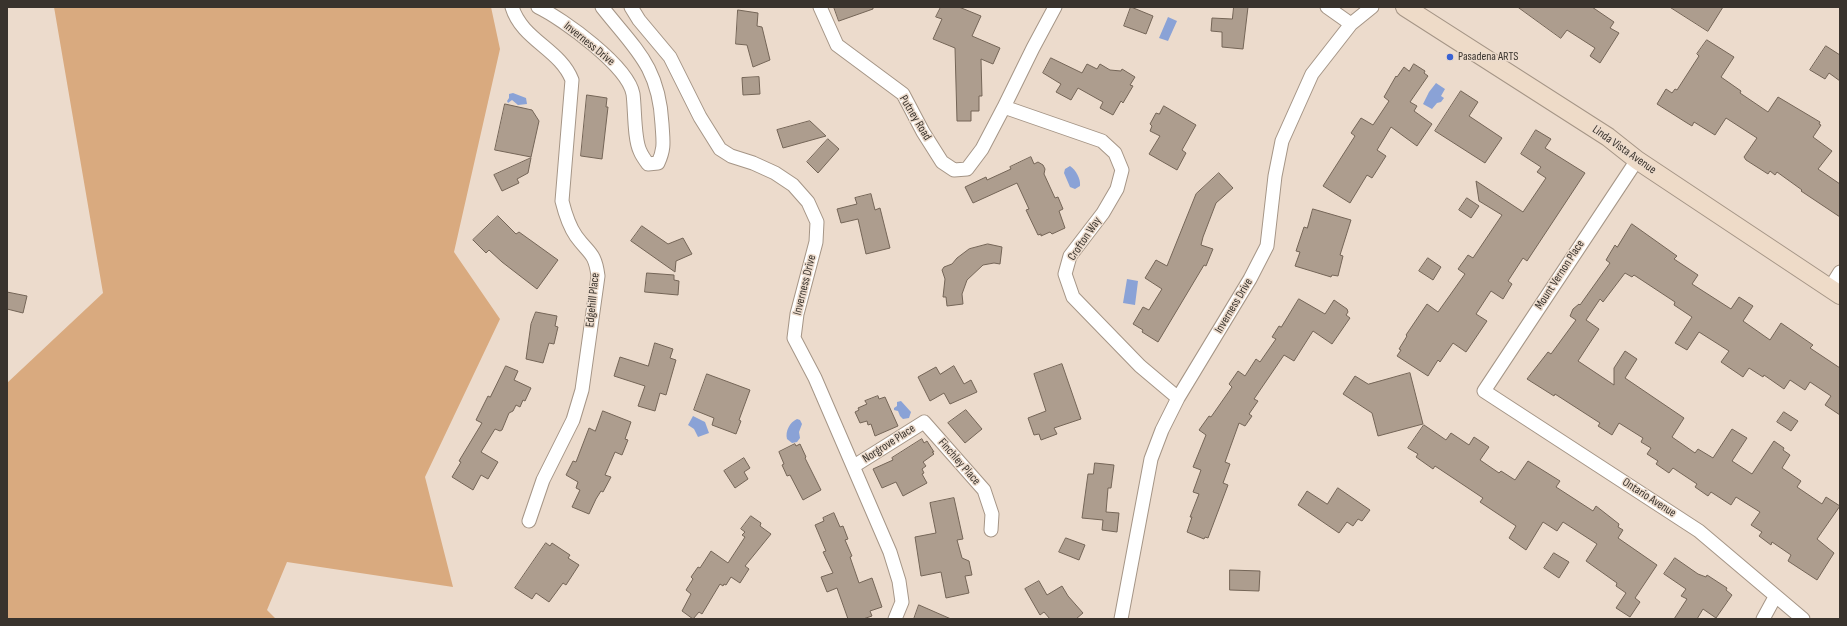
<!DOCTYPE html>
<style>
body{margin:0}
#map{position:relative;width:1847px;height:626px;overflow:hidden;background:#ecdbcc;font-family:"Sofia Sans Condensed",sans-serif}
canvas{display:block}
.frame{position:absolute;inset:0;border:8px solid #39332d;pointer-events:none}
</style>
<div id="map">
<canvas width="1847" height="626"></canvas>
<div class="frame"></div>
</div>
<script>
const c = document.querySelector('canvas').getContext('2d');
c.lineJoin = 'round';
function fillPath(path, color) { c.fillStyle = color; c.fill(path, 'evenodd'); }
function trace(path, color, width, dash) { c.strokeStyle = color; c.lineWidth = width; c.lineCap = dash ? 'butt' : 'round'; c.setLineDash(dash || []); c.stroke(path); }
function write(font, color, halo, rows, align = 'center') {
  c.font = font + ' "Sofia Sans Condensed",sans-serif'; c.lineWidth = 3; c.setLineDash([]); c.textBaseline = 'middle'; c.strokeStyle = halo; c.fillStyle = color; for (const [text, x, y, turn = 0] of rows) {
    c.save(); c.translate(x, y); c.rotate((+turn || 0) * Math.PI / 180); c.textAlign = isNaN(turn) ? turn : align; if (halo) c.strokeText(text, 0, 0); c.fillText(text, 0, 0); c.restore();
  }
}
const green = new Path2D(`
 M54,7H491L500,49L454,252L500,319L425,477L453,587L287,562L267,610L276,619H7V383L103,293Z`);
const water = new Path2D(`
 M1168,17L1177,21L1168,41L1159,38Z
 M1436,83L1445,89L1441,96L1444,98L1441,102L1437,103L1432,109L1423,104L1429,92Z
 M513,93L526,98L527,104L518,105L512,100L508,103L507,101L509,98V94Z
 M1070,166C1076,170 1081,179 1080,186L1075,189L1070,187L1064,173L1065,169Z
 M1127,279L1138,281L1135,305L1123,303Z
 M901,401L911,412L909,418L903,419L900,416L898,411L894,410V408L897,406V402Z
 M693,416L705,422L709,433L698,437L694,429L688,425Z
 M797,419L800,420L802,424L799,432L800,438L797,442L792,443L787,439C785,431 790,422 797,419Z`);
const building = new Path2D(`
 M834,7H873V9L839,21Z
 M941,7H959L981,16L972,36L1000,48L993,64L981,59L982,96H979V111H971V121H957L955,48L933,39L942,19L936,17Z
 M1131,7L1153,16L1146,34L1124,26Z
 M1234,7H1248L1243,49L1222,47V32L1211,31L1212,18L1232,19Z
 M1518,7H1592L1614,22L1610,28L1619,33L1600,63L1590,56L1595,48L1567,30L1561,38Z
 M1670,7H1723L1708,31Z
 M738,10L758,13L757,26L762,27L770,60L753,67L747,45L736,44Z
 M1707,40L1734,57L1721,77L1741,91L1740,93L1768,112L1778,97L1820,122L1819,124L1821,125L1813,137L1832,151L1818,169L1840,184V217L1801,191L1802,190L1777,172L1775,175L1770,171L1768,174L1746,160L1744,157L1757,138L1726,118L1715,135L1694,122L1692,126L1687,123L1657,104L1666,89L1672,93L1675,89L1677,90L1699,56L1697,54Z
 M1826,46L1840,55V81L1829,73L1825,79L1810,70Z
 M1051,58L1082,73L1087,64L1097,69L1100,64L1110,70L1121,71L1122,69L1135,77L1130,85L1133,86L1123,103L1121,101L1113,115L1100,108L1103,102L1078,88L1071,100L1056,92L1061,84L1043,73Z
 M1414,64L1425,71L1424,73L1428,76L1410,102L1417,106L1414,111L1432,124L1417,146L1391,127L1377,150L1386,156L1372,178L1367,175L1350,203L1323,186L1355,136L1351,133L1361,118L1373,125L1389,101L1384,97L1396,76L1397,77L1404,67L1409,71Z
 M759,77L760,94L743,95L742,78Z
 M1461,91L1478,102L1469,116L1502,138L1485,163L1435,131Z
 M587,95L607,98L606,107H608L602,159L581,156Z
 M505,104L532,110L539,121L531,157L495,150Z
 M1164,106L1196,125L1182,150L1186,153L1177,170L1149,154L1160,136L1150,131L1152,126L1150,124L1156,113L1159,114Z
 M810,121L826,136L783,148L777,130Z
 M1536,130L1551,139L1545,148L1585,173L1527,261L1523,258L1508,281L1512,284L1503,299L1491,291L1476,314L1487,321L1466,352L1453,343L1440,362L1438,360L1428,376L1397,356L1401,350L1399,349L1407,336L1406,335L1427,304L1438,312L1465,274L1458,269L1468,255L1473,258L1502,215L1479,201L1476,181L1523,212L1546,178L1537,172L1541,167L1521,154Z
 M828,139L839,149L818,173L807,162Z
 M1031,157L1034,164L1038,162L1043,165L1045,169L1044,174L1055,198L1058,197L1063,209L1059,211L1065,228L1052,234L1050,232L1041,236V234L1038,235L1026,210L1029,209L1017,183L973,203L965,187L986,177L987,180L1011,169L1010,167Z
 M531,158L528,173L517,179L519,183L502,191L494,175Z
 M1219,173L1233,188L1216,203L1203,237L1201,245L1213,249L1206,266L1204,265L1158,342L1142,332L1143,330L1133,324L1143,307L1149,310L1162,289L1145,278L1156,260L1167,266L1196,194Z
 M871,194L875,210L880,208L890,248L866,254L858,219L841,223L837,209L857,204L855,198Z
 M1467,198L1479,206L1471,218L1459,210Z
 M1313,209L1351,220L1340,255L1343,256L1338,276L1332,275L1331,277L1295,266L1300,252L1296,251L1304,227L1307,228Z
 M498,216L516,234L519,232L558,260L537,289L502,262L489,250L486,253L473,240Z
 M1632,224L1677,256L1674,259L1698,275L1692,284L1731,309L1739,297L1753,306L1743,321L1770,340L1781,323L1813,345L1810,348L1840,368V415L1825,405L1831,396L1810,382L1805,390L1790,380L1784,389L1764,375L1763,377L1749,368L1743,377L1721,362L1729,351L1699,332L1687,350L1675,343L1692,317L1674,305L1675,302L1634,275L1632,277L1625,273L1603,302L1600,299L1586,320L1599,329L1578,361L1614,385V368L1625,351L1637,359L1625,378L1684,418L1672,437L1695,453L1698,449L1713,458L1732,429L1747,438L1732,461L1752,474L1774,441L1784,448L1783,450L1790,455L1782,468L1801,481L1797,487L1822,504L1826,497L1840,506L1817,539L1834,553L1817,580L1788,561L1791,555L1772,542L1771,545L1759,536L1762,532L1751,525L1760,512L1736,497L1731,505L1711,492L1708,496L1695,487L1697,484L1673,468L1669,473L1656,464L1658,461L1647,454L1651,448L1641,442L1643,438L1619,423L1612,435L1598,426L1600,423L1555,394L1554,396L1527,379L1548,352L1551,354L1576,320L1570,316L1573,309L1579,304L1580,305L1610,263L1606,260L1615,245L1617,247Z
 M642,226L668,244L683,238L692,254L676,261L675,272L631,241Z
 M988,244L1002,247L1000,264L994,263L983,265L967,280L962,294L963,304L947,306L946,297H943L945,279L942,270L944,267L952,264L957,258L969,249Z
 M1428,258L1441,267L1433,280L1419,271Z
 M647,273L674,275V280L679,281L678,295L645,292Z
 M7,292L27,296L23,313L7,309Z
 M1299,299L1325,314L1334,300L1347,309L1348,312L1346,315L1350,318L1332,344L1313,331L1294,361L1284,355L1254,399L1258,401L1249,414L1252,416L1245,426L1239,423L1225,462L1230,464L1223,483L1228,485L1208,538L1205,537L1204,539L1187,532L1192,517H1190L1199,494L1193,492L1201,470L1193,467L1206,435L1199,430L1209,416L1211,417L1232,387L1229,384L1238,371L1245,376L1256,359L1260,362L1276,339L1272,337L1279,326L1281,327Z
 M536,312L557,316L555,326L558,327L554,344L549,343L543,363L526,359L531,324Z
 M655,343L673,349L670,358L676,360L666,395L660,393L655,411L638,406L645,386L614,376L620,357L648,366Z
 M1062,364L1081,419L1054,428L1057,434L1041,440L1039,434L1034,435L1028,418L1046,411L1034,374Z
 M506,366L518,371L514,380L531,388L525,401L523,400L520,407L516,405L513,411L509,413L502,430L500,431L495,429L481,452L498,462L488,479L481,475L473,490L452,477L461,462L459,461L482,423L476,420L488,396L490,397Z
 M954,366L964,384L971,380L977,392L950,404L944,393L930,401L918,377L936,367L940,374Z
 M1410,373L1423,424L1378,436L1372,413L1343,394L1355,376L1368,384Z
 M707,374L750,390L739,420L741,421L736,434L712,425L714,418L694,410Z
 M878,396L879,399L885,397L898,426L875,436L871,424L868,425L867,421L860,423L855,412L859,410L858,408L867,404L865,401Z
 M966,410L982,429L965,443L948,423Z
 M603,411L631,422L625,439L628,440L622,455L615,452L605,475L611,477L603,492L601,491L596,499L589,514L572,507L580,490L576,488L578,482L566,475L573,461L576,462L589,428L595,431Z
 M1784,412L1798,421L1791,431L1777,422Z
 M1424,425L1446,440L1451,433L1469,445L1474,437L1489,447L1480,460L1499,473L1501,471L1515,480L1528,461L1560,481L1556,487L1593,511L1596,506L1619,524L1618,527L1623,530L1618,538L1657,565L1635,598L1640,602L1630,617L1616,608L1626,593L1616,586L1617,583L1586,561L1597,544L1563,522L1557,531L1543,522L1526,550L1509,538L1516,526L1480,502L1483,498L1435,466L1433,469L1416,457L1418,454L1408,448Z
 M922,439L924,443L927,441L934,452H932L934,454L923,462L926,466L922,469L924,473L922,474L927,483L903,496L896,482L882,488L873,469L893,460L892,458Z
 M795,444L796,446L800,444L806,457L805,458L821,490L803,500L790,475L787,476L782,465L784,464L779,452Z
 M744,458L750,468L744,472L748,479L735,488L724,471Z
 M1095,463L1114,465L1111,488H1108L1106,512L1119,513L1117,532L1102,530L1103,520L1082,518L1088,474H1093Z
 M1338,488L1370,510L1362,521L1358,519L1353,526L1347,522L1339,533L1298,505L1307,491L1327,504Z
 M954,498L963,539L957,540L962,558L969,561L972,575L965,576L969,593L946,598L941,572L921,576L915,537L936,533L930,503Z
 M834,513L840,527L843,526L848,539L845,540L852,556L850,557L859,583L872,578L882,607L870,611L872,616L863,619H848L837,588L827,592L821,577L833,573L823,552L826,551L815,525L824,521L823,518Z
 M751,516L761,523L760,526L771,534L745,566L749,569L740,583L731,577L726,585L724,584L723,586L720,584L702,614L699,612L693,619L682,611L691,594L686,590L693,579L691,577L698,567L700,568L711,551L728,563L745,537L742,535L745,532L741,529Z
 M1066,538L1085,545L1079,560L1059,552Z
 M546,543L550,546L552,543L570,555L568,558L579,565L566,585L563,583L549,602L536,593L532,599L515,588Z
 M1554,553L1569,562L1559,578L1544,568Z
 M1675,558L1698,574L1706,577L1707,575L1727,588L1726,590L1732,595L1716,618L1703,609L1697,619H1674L1687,599L1681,596L1686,589L1664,574Z
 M1230,570L1260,571L1259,591L1230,590Z
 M1039,581L1047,595L1062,586L1068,596L1083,613L1076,619H1050L1044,612L1040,615L1025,589Z
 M919,605L951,619H914Z`);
const minor = new Path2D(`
 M512,7C522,40 560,49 572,80L562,201C565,213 569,226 576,236C589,254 595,252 598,276L582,390L573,420L543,480L529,521
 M538,7C563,19 628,66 633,94C635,108 634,139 640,151C642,156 645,160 648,164L658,163C665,148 663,141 662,124C659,66 635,49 602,7
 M631,7L639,20L670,57L700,117L720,149L731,156L753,163L775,173L793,185L808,202L817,222L816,242L797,314L794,338L815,378L890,552L899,581L902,602L895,619
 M820,7L837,45L903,94L923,132L942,162L954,170L967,169L982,149L1004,107L1102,141L1115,153L1122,170L1117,189L1103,213L1070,256L1065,274L1073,297L1140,366L1178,398
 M1327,7L1351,24
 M1004,107L1033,48L1055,7
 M1637,160L1484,391L1699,531L1803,619
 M1830,288L1840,272
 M854,466L924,422L984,490L992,514L991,530
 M1121,619L1151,459L1162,430L1178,398L1250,279L1267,246L1275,176L1282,141L1312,74L1351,24L1372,7
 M1763,619L1775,597`);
const secondary = new Path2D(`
 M1405,7L1608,137L1637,160L1840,295`);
const markers = [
 [1450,57,4,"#3962d3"]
];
const streetNames = [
 ["Inverness Drive",589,44,39],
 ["Putney Road",915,118,59],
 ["Linda Vista Avenue",1624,150,35],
 ["Crofton Way",1085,239,-56],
 ["Mount Vernon Place",1560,275,-57],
 ["Inverness Drive",805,285,-76],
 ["Edgehill Place",593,300,-84],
 ["Inverness Drive",1234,306,-59],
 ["Norgrove Place",889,444,-33],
 ["Finchley Place",959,462,49],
 ["Ontario Avenue",1649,498,33]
];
const poiNames = [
 ["Pasadena ARTS",1458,57]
];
fillPath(green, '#d9aa7f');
fillPath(water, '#8aa2d6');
fillPath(building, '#ad9d8e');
trace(building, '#746557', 1);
trace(minor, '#a59586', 15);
trace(secondary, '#a59586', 20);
trace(minor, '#fff', 13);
trace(secondary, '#eedbc8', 18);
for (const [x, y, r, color] of markers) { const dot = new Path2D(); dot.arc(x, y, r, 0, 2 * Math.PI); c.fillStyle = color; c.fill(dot); trace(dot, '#ecdbcc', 1.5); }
write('12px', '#39332d', '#ecdbcc', streetNames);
write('12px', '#39332d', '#ecdbcc', poiNames, 'left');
</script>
